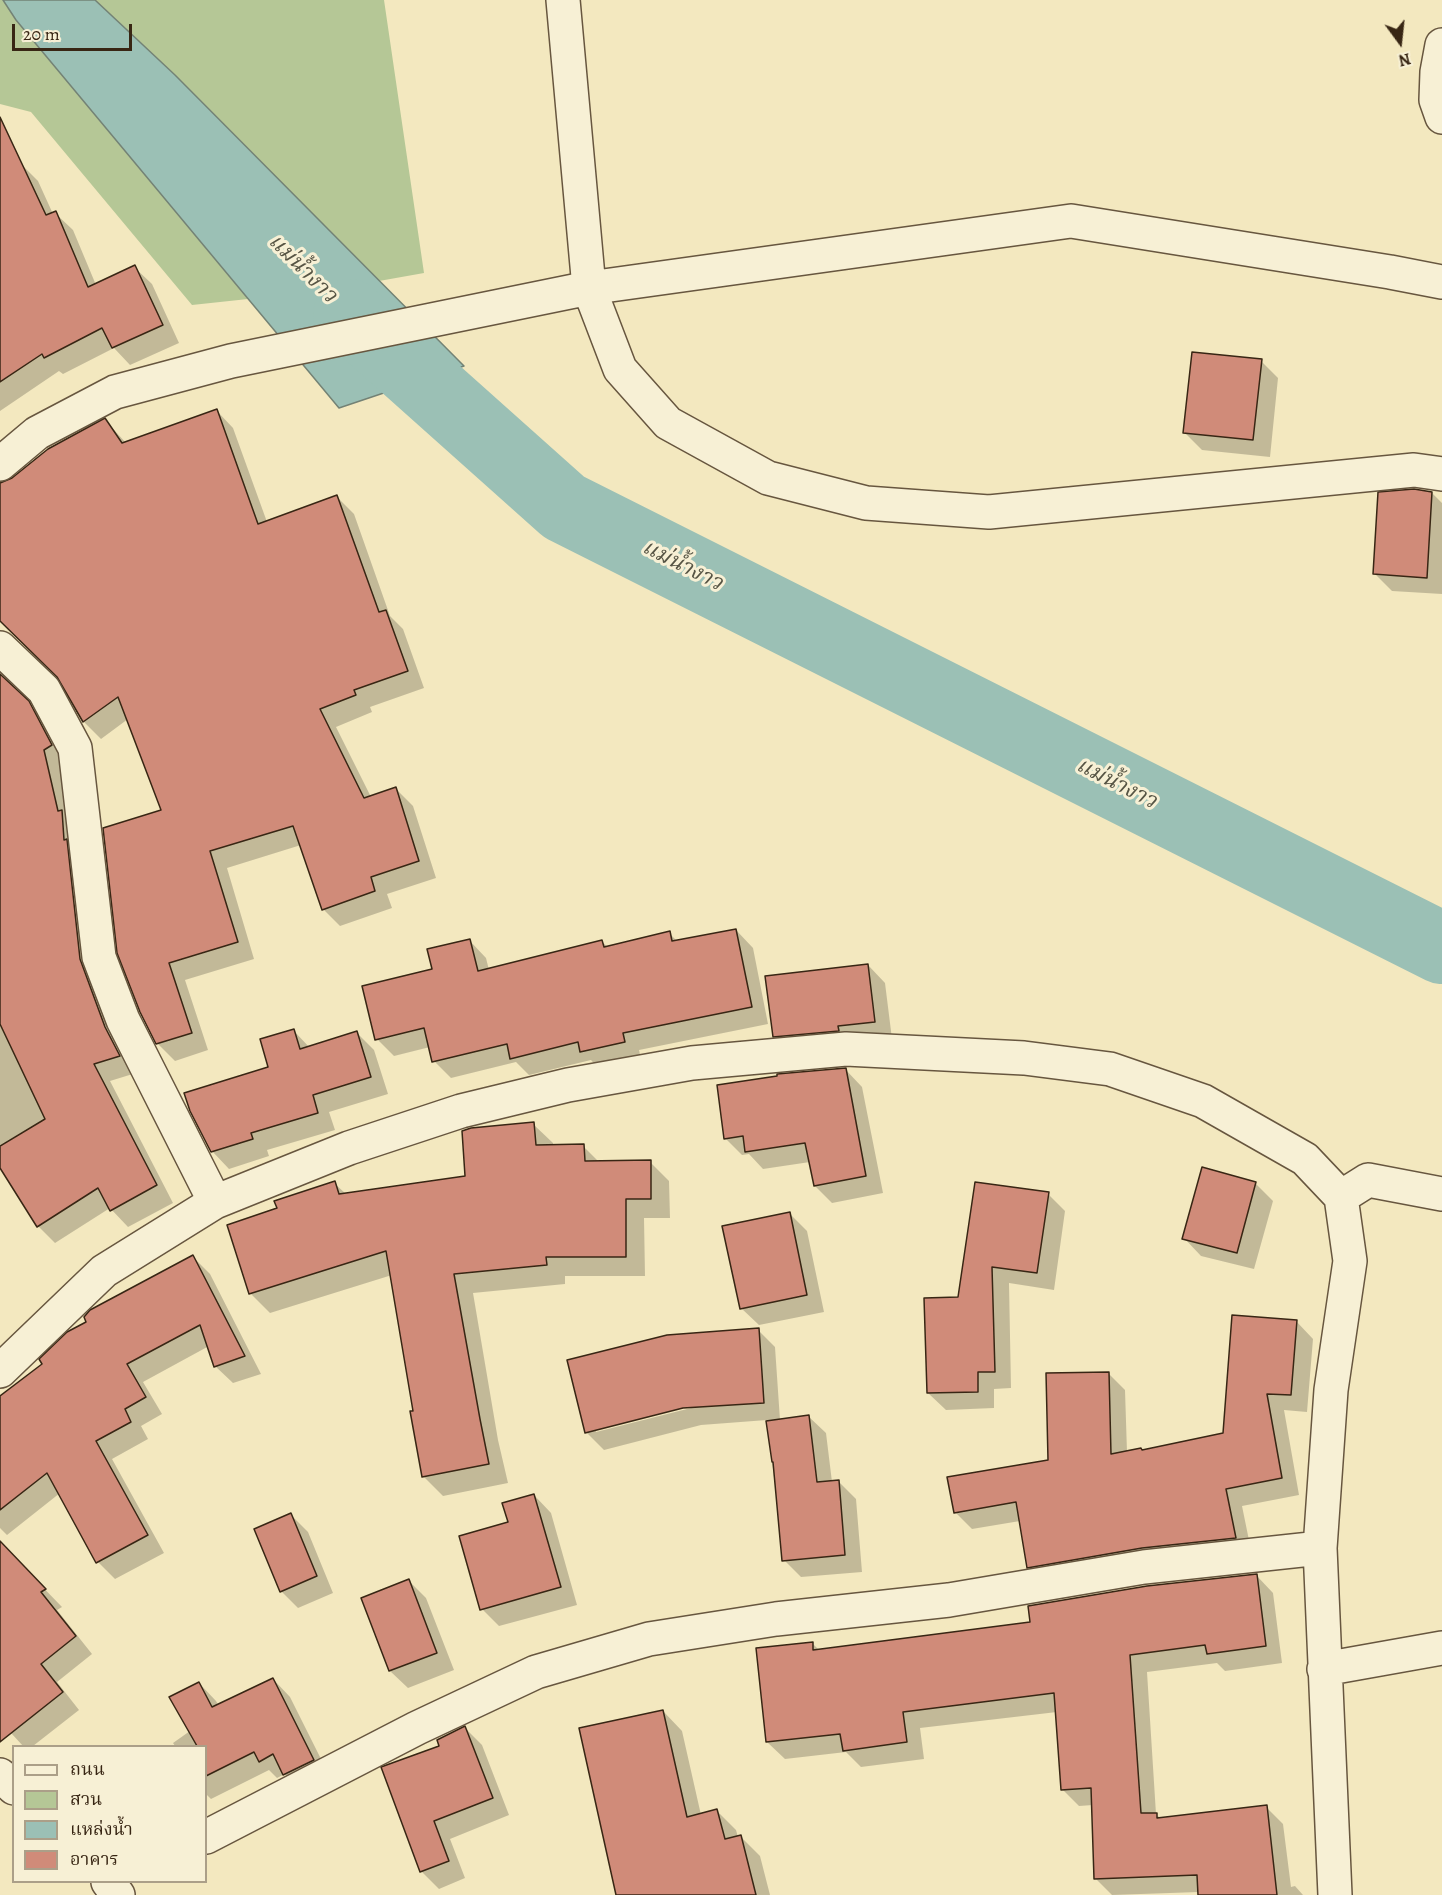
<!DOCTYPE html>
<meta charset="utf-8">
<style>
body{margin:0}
#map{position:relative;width:1442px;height:1895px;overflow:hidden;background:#f3e8bf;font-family:Alegreya,"Noto Serif Thai",serif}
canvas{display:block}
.legend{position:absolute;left:12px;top:1745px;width:195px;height:138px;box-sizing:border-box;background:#f7f0d5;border:2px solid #ab9f88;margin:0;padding:8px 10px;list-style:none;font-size:18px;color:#382614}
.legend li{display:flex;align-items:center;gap:12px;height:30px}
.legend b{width:30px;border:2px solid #ab9f88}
.north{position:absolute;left:1370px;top:12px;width:60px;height:60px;-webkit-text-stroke:4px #f7f0d5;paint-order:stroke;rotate:165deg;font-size:16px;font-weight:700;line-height:24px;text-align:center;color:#382614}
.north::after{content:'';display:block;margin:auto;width:21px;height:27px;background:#382614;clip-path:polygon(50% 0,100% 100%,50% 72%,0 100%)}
.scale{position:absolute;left:12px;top:24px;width:120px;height:27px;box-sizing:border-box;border:3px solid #382614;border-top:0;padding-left:8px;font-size:18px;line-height:21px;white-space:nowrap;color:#382614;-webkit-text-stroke:4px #f7f0d5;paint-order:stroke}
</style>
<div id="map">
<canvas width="1442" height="1895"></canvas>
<ul class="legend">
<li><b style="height:8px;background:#f7f0d5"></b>ถนน</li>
<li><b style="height:16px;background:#b5c796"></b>สวน</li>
<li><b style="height:16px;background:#9bc0b5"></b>แหล่งน้ำ</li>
<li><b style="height:16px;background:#d08b79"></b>อาคาร</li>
</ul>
<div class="north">N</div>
<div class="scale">20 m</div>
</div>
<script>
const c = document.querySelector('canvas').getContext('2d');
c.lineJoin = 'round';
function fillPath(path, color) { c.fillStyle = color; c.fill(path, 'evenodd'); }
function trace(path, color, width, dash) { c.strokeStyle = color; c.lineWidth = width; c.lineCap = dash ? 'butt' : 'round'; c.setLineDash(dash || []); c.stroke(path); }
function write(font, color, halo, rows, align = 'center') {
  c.font = font + ' Alegreya,"Noto Serif Thai",serif'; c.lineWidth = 6; c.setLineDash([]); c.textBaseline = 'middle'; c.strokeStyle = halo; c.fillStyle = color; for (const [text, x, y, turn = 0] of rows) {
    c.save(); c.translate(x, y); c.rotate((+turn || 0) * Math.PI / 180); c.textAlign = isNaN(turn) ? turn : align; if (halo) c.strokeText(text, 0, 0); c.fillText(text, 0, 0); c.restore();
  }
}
const green = new Path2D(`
 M0,0H3L16,20L248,299L192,305L31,112L0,104Z
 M95,0H384L424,273L379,281L175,75Z`);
const water = new Path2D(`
 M3,0H95L175,75L464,366L339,408L16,20Z`);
const shadow = new Path2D(`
 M21,164L38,181L53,214L55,213L73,230L96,285L134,267L152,284L179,343L130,365L114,348L63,374L59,371L0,411V173Z
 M1261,361L1278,378L1270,457L1202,450L1185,433Z
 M216,410L233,428L267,522L337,497L354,514L390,616L403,629L424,688L370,707L372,712L336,727L371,797L396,789L413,806L436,878L387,894L392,908L340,926L323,909L301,845L227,868L254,959L185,980L208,1050L175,1061L158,1044L142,1012L163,811L128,719L101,739L84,722L60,678L0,618V485L13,480L105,420L126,443Z
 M1432,493L1442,503V594L1392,591L1375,574Z
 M0,676L46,721L68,762L61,768L136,1073L110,1081L173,1203L128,1227L110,1208L55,1243L38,1226L0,1165Z
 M736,930L753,948L768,1024L639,1050L641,1059L599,1069L591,1060L529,1075L516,1062L451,1078L434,1061L430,1047L394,1056L377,1039L434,970L469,940L486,958L489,970L602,942L608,947L669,933L678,942Z
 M868,965L885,983L892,1039L791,1053L774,1036Z
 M294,1031L310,1048L357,1033L374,1050L388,1094L329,1112L335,1130L267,1150L269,1156L229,1169L212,1151Z
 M845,1069L862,1087L883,1193L832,1203L815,1186L810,1162L763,1169L749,1154L742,1155L725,1138Z
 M533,1124L553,1143V1146H583L600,1163L650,1162L669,1181L670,1218H644L645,1276H565V1284L473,1293L498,1440L508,1483L443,1496L423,1476L392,1275L270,1313L250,1293L279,1209L334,1183L346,1194L467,1177Z
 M1203,1169L1256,1184L1273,1201L1254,1269L1201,1256L1184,1238Z
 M1048,1194L1065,1211L1054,1290L1009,1283L1011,1388L994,1389V1408L946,1410L928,1393L959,1298Z
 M790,1214L807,1231L824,1312L759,1325L741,1308Z
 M193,1257L210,1274L261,1374L233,1383L215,1366L209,1346L143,1382L162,1414L141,1426L148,1439L112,1459L164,1553L115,1579L98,1562L60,1493L7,1535L0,1528V1398Z
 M1296,1321L1313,1339L1307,1412L1284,1410L1299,1495L1242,1506L1252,1555L1046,1584L1028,1567L1020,1521L972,1529L955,1512L1049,1461L1108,1373L1125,1390L1127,1452L1143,1451L1224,1434Z
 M758,1330L775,1347L780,1420L808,1416L826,1433L832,1482L838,1481L856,1499L862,1572L801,1577L784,1560L767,1420L701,1425L604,1450L586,1432ZM690,1405L691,1408L596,1432V1429Z
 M534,1495L551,1513L577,1605L499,1626L482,1609L510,1523Z
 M291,1515L308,1532L333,1593L298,1608L281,1591Z
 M0,1543L62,1607L57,1610L92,1654L57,1682L79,1710L33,1746H23L0,1721Z
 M1256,1575L1273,1593L1282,1663L1225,1671L1217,1663L1147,1672L1156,1814L1161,1819L1266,1807L1283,1824L1291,1887L1295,1886L1303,1895H1199V1892L1112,1895L1095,1878L1093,1805L1079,1806L1062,1789L1057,1712L920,1728L924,1759L861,1767L846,1752L785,1759L767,1742L812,1643L820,1651L1032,1623Z
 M409,1581L426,1598L454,1670L408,1688L390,1671L363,1598Z
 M273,1679L290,1697L330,1777L302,1791L285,1774L277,1778L269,1770L211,1799L206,1794V1746H175L173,1743L190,1731L199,1683L216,1701L219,1706Z
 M663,1711L682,1731L701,1815L716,1810L736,1830L738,1837L740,1836L760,1856L770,1895H617Z
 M465,1728L482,1745L509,1815L450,1839L465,1878L439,1889L421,1871L441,1747Z`);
const river = new Path2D(`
 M349,315L564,507L1442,948`);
const building = new Path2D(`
 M0,117L46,215L56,211L88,287L135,265L163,325L112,348L102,328L44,358L42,354L0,382Z
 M1192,352L1262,359L1253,440L1183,433Z
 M217,409L258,524L337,495L379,612L386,610L408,671L354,690L356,695L320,709L364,798L396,787L419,861L371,877L375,891L322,910L293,826L210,851L238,942L169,963L192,1033L156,1044L140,1012L117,953L103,828L161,810L118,697L83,722L57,677L0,621V483L12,478L48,449L105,418L122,443Z
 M1414,489L1432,492L1427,578L1373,574L1378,492Z
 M0,674L29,701L52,745L44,750L58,811L62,810L64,840L67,839L80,959L105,1027L120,1056L94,1064L157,1185L110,1211L98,1188L37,1227L0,1168V1146L45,1119L0,1024Z
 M736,929L752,1007L623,1033L625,1042L580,1052L578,1042L510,1059L507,1044L432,1062L424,1028L375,1040L362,986L432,969L427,949L470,939L478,971L602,940L604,947L670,931L672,941Z
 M868,964L875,1022L838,1026L839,1031L773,1037L765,976Z
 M294,1029L300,1049L357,1031L371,1077L313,1095L318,1113L251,1133L253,1139L211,1152L190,1111L184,1093L268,1067L260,1039Z
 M846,1068L866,1176L814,1186L805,1143L745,1152L743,1136L724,1139L717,1085L777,1076V1074Z
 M534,1122L536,1145L584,1144L585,1161L651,1160V1199H626V1257H546L547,1265L454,1274L480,1419L489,1464L422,1477L410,1411H413L386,1251L249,1294L227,1225L277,1208L274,1201L335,1181L339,1194L465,1176L462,1131L471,1128Z
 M1202,1167L1256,1182L1237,1253L1182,1239Z
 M975,1182L1049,1192L1037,1273L992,1267L995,1372H978V1392L927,1393L924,1298L958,1297Z
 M790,1212L807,1295L740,1309L722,1226Z
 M193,1255L245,1356L214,1367L200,1325L127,1364L146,1397L125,1409L131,1422L96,1441L148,1535L96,1563L47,1473L0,1510V1396L42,1364L39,1359L67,1332L86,1322L84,1317L90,1310Z
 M1232,1315L1297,1320L1291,1395L1267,1394L1282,1478L1226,1489L1236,1538L1142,1548L1027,1568L1016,1502L954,1513L947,1477L1048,1460L1046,1373L1109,1372L1111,1454L1141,1448L1142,1450L1223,1433Z
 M759,1328L764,1403L683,1408L585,1433L567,1360L667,1335Z
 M809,1415L817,1482L839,1480L845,1555L782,1561L773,1462H772L766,1421Z
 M534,1494L561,1587L480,1610L459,1536L508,1522L502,1503Z
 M291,1513L317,1576L280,1592L254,1529Z
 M0,1541L46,1589L41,1592L76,1636L41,1664L63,1692L0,1742Z
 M1257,1574L1266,1646L1207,1654L1205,1645L1130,1655L1141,1813H1157V1818L1267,1805L1277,1895H1198L1197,1875L1094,1879L1091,1788L1061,1790L1054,1693L903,1712L907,1742L843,1751L840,1734L766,1742L756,1648L813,1642V1650L1030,1622L1028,1606L1147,1586Z
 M409,1579L437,1653L389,1671L361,1598Z
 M273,1678L314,1760L283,1775L273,1754L259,1762L254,1752L206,1776V1746H197L169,1697L199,1682L212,1707Z
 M663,1710L687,1817L717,1809L725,1839L741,1835L756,1895H616L579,1728Z
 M465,1726L493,1798L434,1821L449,1861L420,1872L381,1767L439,1746L437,1740Z`);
const minor = new Path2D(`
 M563,0L589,288L620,369L668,423L768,478L866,503L989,512L1414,470L1442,474
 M1442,45L1437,72L1436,100L1442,117
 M0,464L37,433L115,392L231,361L589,288L1071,221L1390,272L1442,282
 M0,648L44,690L75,748L99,957L123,1020L215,1202
 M1341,1197L1368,1180L1442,1194
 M0,1371L104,1271L215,1202L349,1148L461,1111L568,1085L692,1063L846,1049L1024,1058L1110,1069L1203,1101L1305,1159L1341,1197L1350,1261L1331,1390L1320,1548L1335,1895
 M1324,1669L1442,1648
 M0,1775L14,1788
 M206,1837L417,1728L536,1672L649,1639L776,1619L949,1600L1144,1567L1320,1548
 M108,1882L118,1895`);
const waterNames = [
 ["แม่น้ำงาว",302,269,45],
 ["แม่น้ำงาว",682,566,27],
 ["แม่น้ำงาว",1116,784,27]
];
fillPath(green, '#b5c796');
fillPath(water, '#9bc0b5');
trace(water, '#738275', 1.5);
fillPath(shadow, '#0003');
trace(river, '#9bc0b5', 72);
fillPath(building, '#d08b79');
trace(building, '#382614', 1.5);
trace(minor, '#67563f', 36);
trace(minor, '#f7f0d5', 33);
write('italic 22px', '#565444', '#f7f0d5', waterNames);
</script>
